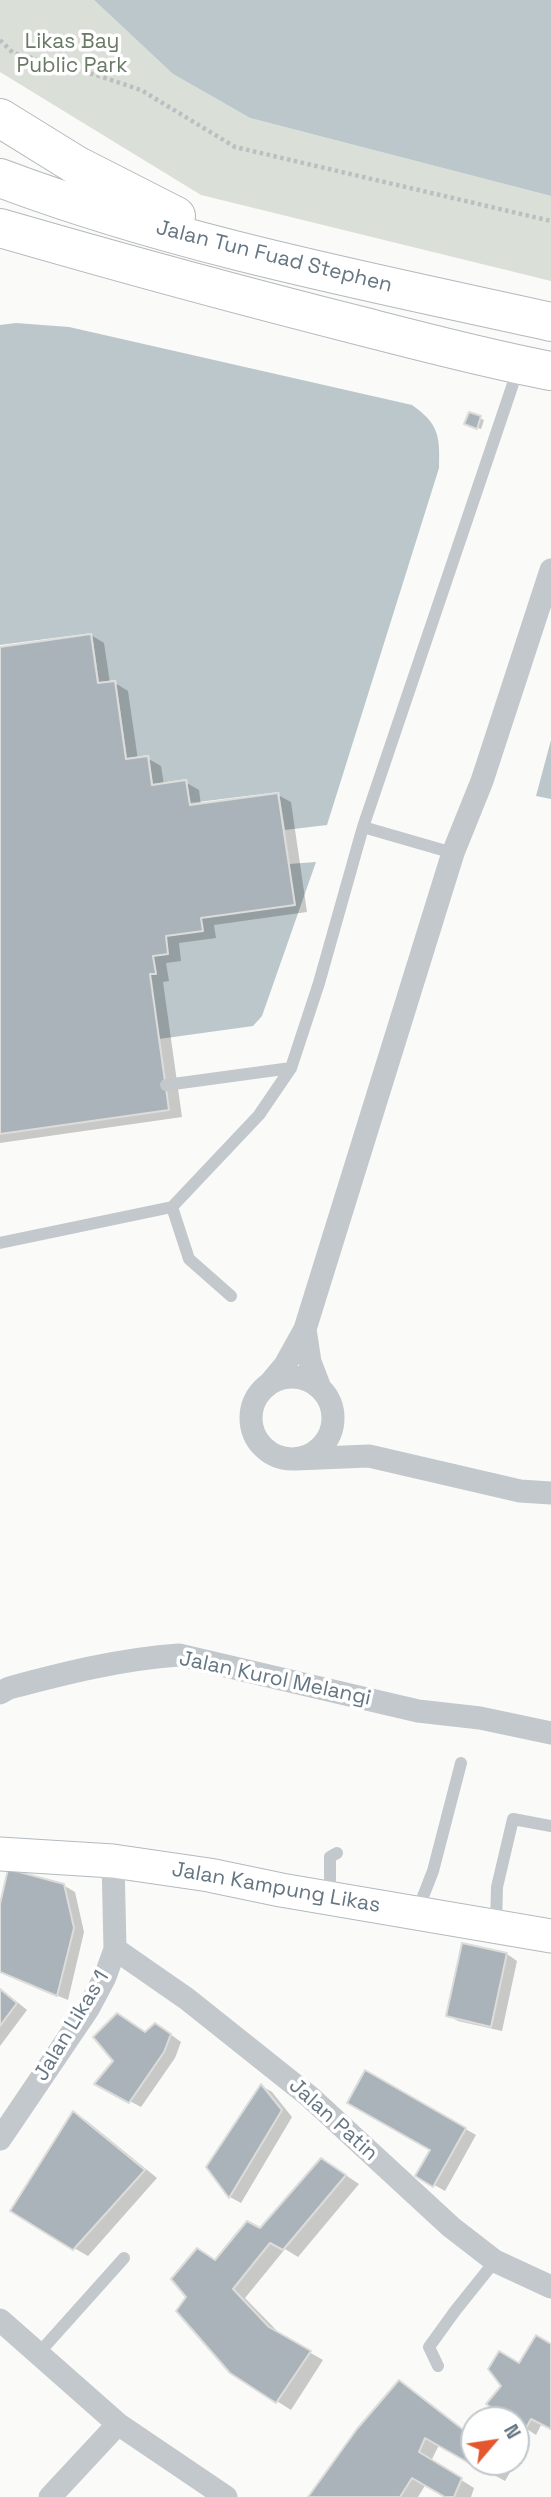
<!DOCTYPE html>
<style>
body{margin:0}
#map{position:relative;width:551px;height:2497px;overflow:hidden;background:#fafaf8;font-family:"Space Grotesk",sans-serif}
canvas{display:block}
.north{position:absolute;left:460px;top:2406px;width:70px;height:70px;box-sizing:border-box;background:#fff;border:2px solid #c1c8cd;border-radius:50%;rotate:61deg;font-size:19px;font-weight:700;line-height:28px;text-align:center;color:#657683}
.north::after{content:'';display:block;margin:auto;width:24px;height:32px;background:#e4572e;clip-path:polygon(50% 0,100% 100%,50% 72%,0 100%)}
</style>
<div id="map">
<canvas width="551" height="2497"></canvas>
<div class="north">N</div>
</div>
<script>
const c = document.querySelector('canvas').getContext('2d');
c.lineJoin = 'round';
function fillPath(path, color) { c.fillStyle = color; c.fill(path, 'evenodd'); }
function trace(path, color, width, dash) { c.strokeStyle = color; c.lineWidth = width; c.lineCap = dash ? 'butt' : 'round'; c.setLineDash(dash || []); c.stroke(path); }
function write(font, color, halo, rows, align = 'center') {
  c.font = font + ' "Space Grotesk",sans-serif'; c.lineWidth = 7; c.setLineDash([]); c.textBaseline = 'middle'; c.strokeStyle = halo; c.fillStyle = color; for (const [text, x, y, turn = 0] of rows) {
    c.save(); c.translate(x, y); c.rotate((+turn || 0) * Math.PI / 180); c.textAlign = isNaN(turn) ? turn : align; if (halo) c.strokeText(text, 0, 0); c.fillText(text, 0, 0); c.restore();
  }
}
const green = new Path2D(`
 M0,0H94L173,74L250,118L551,196V281L201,195L0,72Z`);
const water = new Path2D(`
 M94,0H551V196L250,118L173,74Z
 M16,323L69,327L412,405C439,424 440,436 439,468L327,825L285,830L279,792L190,803L187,779L153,784L149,755L127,758L116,680L99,682L92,633L0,645V325Z
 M551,740V799L536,796Z
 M316,862L262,1016L253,1026L159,1039L150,974L156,973L153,956L168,954L166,936L203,931L201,918L294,905L289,864Z`);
const shadow = new Path2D(`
 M470,414L484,420L481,429L469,425Z
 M91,635L104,643L110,683H115L128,691L138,760L147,758L161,766L164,785L185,782L199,790L201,805L278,795L291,802L307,912L214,925L216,938L179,943L181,961L166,963L169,981L163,982L182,1117L0,1143V648Z
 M63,1885L75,1892L84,1932L68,2000L0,1972V1911Z
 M507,1954L517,1961L502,2031L458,2021L448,2015Z
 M0,1988L27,2010L0,2046Z
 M166,2031L181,2042L175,2058L141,2107L96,2083L146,2033Z
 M366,2072L476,2135L445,2191L417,2175L432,2150Z
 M262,2086L272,2092L292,2117L241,2203L230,2197L208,2167Z
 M74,2114L87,2121L157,2178L88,2256L74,2248Z
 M335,2168L359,2184L298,2257L285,2249L245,2298L283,2337L323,2360L291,2410L231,2372L215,2262L261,2231Z
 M551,2345V2428L542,2423L536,2435L513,2420L520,2365Z
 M399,2382L474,2437V2462H506L513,2467L505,2481L439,2445L431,2461L474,2488L471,2497H448L426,2484L418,2497H310Z`);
const building = new Path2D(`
 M469,412L481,416L477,429L464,424Z
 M91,634L98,683L115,681L126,759L148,756L152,785L186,780L190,805L278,793L295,905L201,918L203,931L166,936L168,954L153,956L156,974H150L169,1110L0,1134V647Z
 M8,1869L64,1884L74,1928L57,1996L0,1972V1904Z
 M462,1943L507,1953L491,2027L446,2016Z
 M0,1989L17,2003L0,2026Z
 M117,2013L145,2032L155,2023L171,2034L164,2052L129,2103L94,2084L113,2061L93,2037Z
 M365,2070L466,2128L433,2187L415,2176L430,2150L347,2103Z
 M261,2084L282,2110L229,2198L206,2167Z
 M73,2111L145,2170L73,2250L10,2211Z
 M321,2158L346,2175L283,2250L270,2243L233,2289L269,2327L311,2351L276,2403L230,2373L176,2311L186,2297L171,2279L197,2248L215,2260L247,2221L260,2228Z
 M536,2335L551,2344V2429L531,2419L525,2430L516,2424V2420H510L486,2404L501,2386L488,2369L499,2351L519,2363Z
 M399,2380L474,2438V2462H498L490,2475L425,2438L419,2452L462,2478L454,2497H445L412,2478L400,2497H308L357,2429Z`);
const path = new Path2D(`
 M0,40L13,53L96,75L141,90L235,147L551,221`);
const lane = new Path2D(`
 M363,827L453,853
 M166,1085L291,1068
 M172,1207L189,1259L231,1296
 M0,1243L172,1207L259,1115L291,1068L319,983L363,827L518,369
 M330,1898V1857L337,1853
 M417,1912L433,1871L461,1763
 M496,1926L497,1887L513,1819L551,1826
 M38,2354L124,2258
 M438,2366L429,2347L455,2311L495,2261`);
const street = new Path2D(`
 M305,1329L310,1362L320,1388
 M251 1418a41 41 0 1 1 82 0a41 41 0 1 1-82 0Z
 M270,1383L285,1365L305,1329L453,853L482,781L551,570
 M296,1459L369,1456L520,1491L551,1493
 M0,1693L9,1688C65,1673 121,1659 179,1655L418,1711L480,1718L551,1733
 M115,1949L187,1999L310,2097L451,2227L495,2261L551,2287
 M0,2139L88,2009L105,1977L115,1949L113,1861
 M0,2320L118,2424L226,2497
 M50,2497L118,2424`);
const secondary = new Path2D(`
 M0,1854L113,1861L209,1875L281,1890L551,1936`);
const highway = new Path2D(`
 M0,118L76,165L176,216
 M0,178C178,245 366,281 551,322
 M0,228C121,263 242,296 365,327C427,343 488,359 551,371`);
const parkNames = [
 ["Likas Bay",72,42],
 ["Public Park",72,66]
];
const streetNames = [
 ["Jalan Tun Fuad Stephen",274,257,14],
 ["Jalan Kurol Melangi",275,1679,12],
 ["Jalan Kampung Likas",276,1888,10],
 ["Jalan Likas 1",72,2026,-59],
 ["Jalan Patin",333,2120,42]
];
fillPath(green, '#dadfd7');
fillPath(water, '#bbc7cb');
fillPath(shadow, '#0003');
fillPath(building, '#aab3b9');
trace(building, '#dcdcda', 2);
trace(secondary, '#b3babf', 35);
trace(highway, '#b4b9bd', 40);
trace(path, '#bbbfc2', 4.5, [3.5, 3.5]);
trace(lane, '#c3c8cc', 12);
trace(street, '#c3c8cc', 23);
trace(secondary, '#fff', 33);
trace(highway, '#fff', 38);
write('21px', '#687a64', '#fff', parkNames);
write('21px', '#657683', '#fff', streetNames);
</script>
